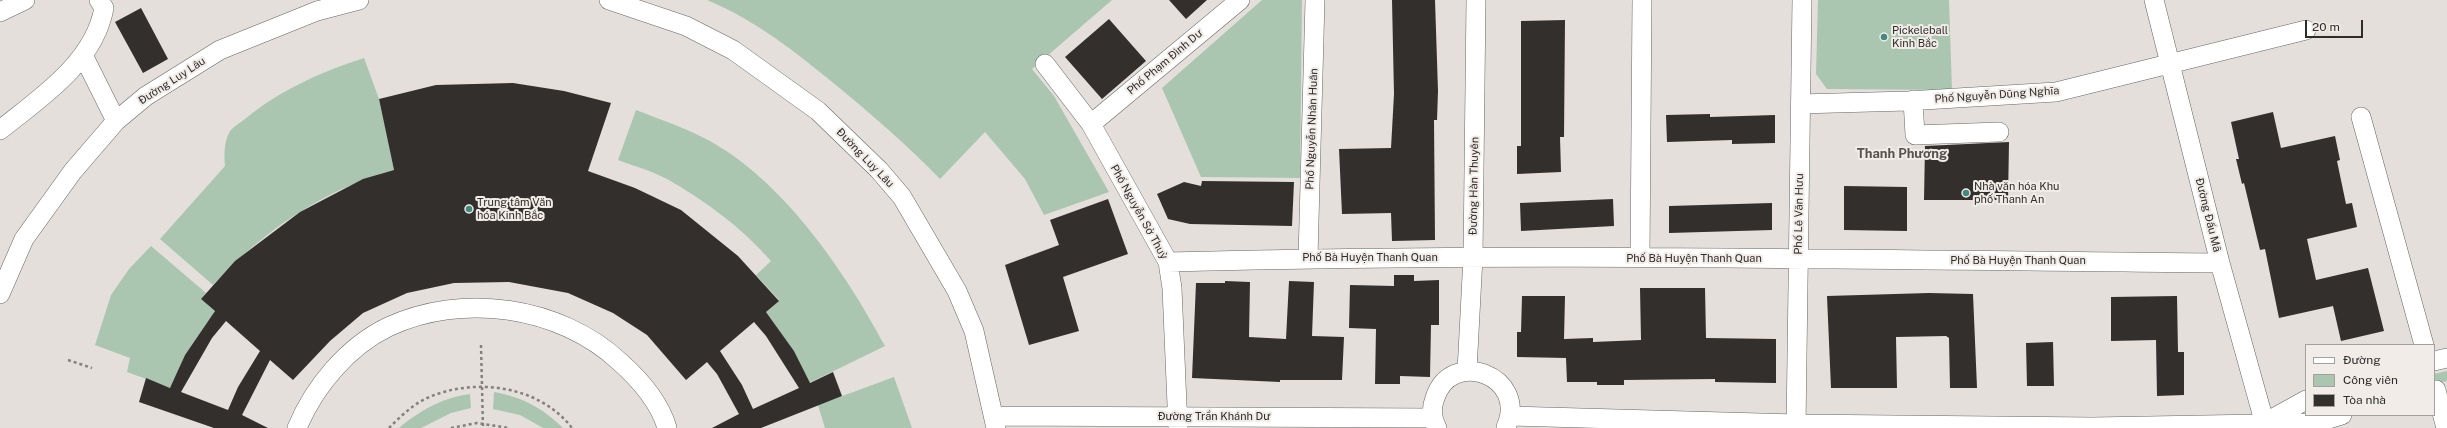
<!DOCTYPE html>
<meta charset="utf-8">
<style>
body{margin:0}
#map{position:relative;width:2447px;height:428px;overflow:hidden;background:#e4dfdb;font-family:"Public Sans",sans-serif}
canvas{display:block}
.legend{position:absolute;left:2305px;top:344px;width:130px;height:72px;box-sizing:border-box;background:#f1ece8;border:1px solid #a3a09d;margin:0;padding:5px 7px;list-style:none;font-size:12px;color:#2f2d2c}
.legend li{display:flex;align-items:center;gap:8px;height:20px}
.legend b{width:20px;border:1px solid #a3a09d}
.scale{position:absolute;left:2305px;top:20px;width:58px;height:18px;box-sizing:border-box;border:2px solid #2f2d2c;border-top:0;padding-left:5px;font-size:12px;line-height:14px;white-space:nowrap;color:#2f2d2c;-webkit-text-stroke:3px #f1ece8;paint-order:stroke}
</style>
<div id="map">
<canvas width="2447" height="428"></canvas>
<ul class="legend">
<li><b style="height:5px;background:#fff"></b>Đường</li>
<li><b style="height:11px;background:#aac6b1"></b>Công viên</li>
<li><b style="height:11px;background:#332f2c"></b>Tòa nhà</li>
</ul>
<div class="scale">20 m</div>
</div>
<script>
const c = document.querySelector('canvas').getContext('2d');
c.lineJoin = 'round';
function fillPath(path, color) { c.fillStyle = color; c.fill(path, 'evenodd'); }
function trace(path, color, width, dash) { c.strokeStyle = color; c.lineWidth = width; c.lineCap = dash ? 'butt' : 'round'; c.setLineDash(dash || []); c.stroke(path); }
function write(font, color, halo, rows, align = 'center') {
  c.font = font + ' "Public Sans",sans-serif'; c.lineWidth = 4; c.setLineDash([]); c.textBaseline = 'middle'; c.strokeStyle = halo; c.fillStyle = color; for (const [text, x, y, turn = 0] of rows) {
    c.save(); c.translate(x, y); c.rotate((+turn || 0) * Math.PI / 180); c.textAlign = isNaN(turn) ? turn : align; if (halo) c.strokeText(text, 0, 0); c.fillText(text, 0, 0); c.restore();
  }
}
const green = new Path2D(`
 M707,0H1112L1032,69L1054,96L1109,192L1044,215L1025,179L985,132L940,179C906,144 869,112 831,81C793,50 753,19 707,0Z
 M1262,0H1302L1300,178L1201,177L1162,88Z
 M1818,0H1949L1952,90L1827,89L1816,74Z
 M364,58L379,99L394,170C324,189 262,232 213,285L160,239L225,166C224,155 224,143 229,133C231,128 240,123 245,119C280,90 321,72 364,58Z
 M636,110C659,119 683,127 704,138C781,177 845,271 885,346L809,383L794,351L766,312L779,300L756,275L771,261C742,228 706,201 667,179C652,171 634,166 618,160Z
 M151,246L206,293L201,299L215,311L185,355L171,388L127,372L130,358L95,345L111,295L129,269Z
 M2447,371V381L2434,385V374Z
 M894,377L912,428H825L818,405Z
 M494,392C522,397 543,408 563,428H543L520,415L493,409Z
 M470,394L471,408L451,413L421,428H399C419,411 444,397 470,394Z`);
const building = new Path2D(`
 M1169,0H1207L1186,19Z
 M1392,0H1435L1438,91L1437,120H1434L1435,240L1392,241L1391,213L1342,214L1339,149L1391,148L1394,94Z
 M141,8L168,59L143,73L115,22Z
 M1109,19L1146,61L1102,99L1065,57Z
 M1565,20L1564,137H1560L1561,172L1517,174V146H1521V21Z
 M513,83L564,91L611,103L588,171L635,188L681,210L738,256L779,301L766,312L794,351L810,383L833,372L842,396L761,428H712L739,414L717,374L707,362L686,380L647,335L613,313L568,293L509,282L454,283L407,293L363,313L330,341L293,380L270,360L242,415L268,428H214L139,402L146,378L170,388L185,355L215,311L201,299L235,261L300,212L363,179L394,170L379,99L436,85ZM226,321L260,351L238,387L228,410L181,392L212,338ZM754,322L766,336L799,388L753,409L742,385L720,351Z
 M2273,112L2281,148L2335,136L2340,160L2337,161L2346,204L2352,203L2357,227L2307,239L2316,280L2368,268L2384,331L2341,341L2333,306L2279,318L2265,249L2260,250L2244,183L2242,184L2236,159H2239L2231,122Z
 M1710,114V117L1775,115V143L1732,144V140L1667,142L1666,115Z
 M2009,142L2008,200H1924L1925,146Z
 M1202,181L1294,182L1292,226L1190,224L1168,219L1157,194L1184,182L1201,186Z
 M1844,186L1907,187V231L1844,230Z
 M1108,199L1128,254L1063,277L1079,331L1029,345L1005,265L1059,245L1050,220Z
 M1613,199L1614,226L1521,231L1520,203Z
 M1772,203V230L1669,233V206Z
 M1394,275H1414V281L1439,280V325H1431L1430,377L1400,376V384H1375L1376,329L1349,328L1350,285L1394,286Z
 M1225,281L1250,282L1249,337L1286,339L1289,281L1314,282L1312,336L1344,337L1342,380H1280V382L1192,378L1196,283H1225Z
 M1640,288H1705L1706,338L1776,339V383L1715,382V379L1624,380V385H1597V382H1567L1566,358L1517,357V332H1521L1522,296H1565L1564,339L1593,338V342L1641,340Z
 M1929,293L1973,294L1977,388H1950L1949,338L1946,336L1896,337L1897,388H1831L1827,296Z
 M2177,296L2178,352H2184V395L2157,396L2156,340L2111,341V297Z
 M2053,342L2054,386H2027L2026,343Z`);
const path = new Path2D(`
 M481,345L483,428
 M68,360L92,368
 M389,428C400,417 412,405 427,398C474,377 539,385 572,428
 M451,428L477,423L509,428`);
const minor = new Path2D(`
 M609,0L686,26L733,50L818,111L879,170L902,197L957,291L974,331L996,428
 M2154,0L2220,263L2266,428
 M0,12L25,0
 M83,55L116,121
 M1045,64L1091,124L1168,262L1172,288L1178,428
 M1913,100L1915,135L1999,132
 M1800,104L1907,101L2056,92L2306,30
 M2361,117L2424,345
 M1091,124L1240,0
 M0,130C40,98 94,63 104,8L99,0
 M1308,258L1315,0
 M1640,258L1642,0
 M1168,262C1518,252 1869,260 2220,263
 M0,294L24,239L73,171L116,121L146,96L220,50L317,11L359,0
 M2434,361L2447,358
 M1467,371L1473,257L1476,0
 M2436,390L2446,428
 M994,416L1433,418
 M1510,416L1796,424L2093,427L2315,423L2342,415
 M2268,421L2306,400
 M297,428C314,387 347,347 388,327C462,292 560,306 620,362C639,379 660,403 667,428
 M1437,428C1432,419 1431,408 1435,398C1451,347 1529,376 1506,427
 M1796,428L1802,0`);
const markers = [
 [1884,37,4,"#44897f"],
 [1966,193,4,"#44897f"],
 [469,209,4,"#44897f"]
];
const poiNames = [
 ["Pickeleball",1892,31],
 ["Kinh Bắc",1892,44],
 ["Nhà văn hóa Khu",1974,187],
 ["phố Thanh An",1974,200],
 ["Trung tâm Văn",477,203],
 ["hóa Kinh Bắc",477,216]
];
const streetNames = [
 ["Phố Phạm Đình Dư",1165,62,-40],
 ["Đường Luy Lâu",172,81,-33],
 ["Phố Nguyễn Dũng Nghĩa",1997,95,-4],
 ["Phố Nguyễn Nhân Huân",1312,129,-88],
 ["Đường Luy Lâu",865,158,46],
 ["Đường Hàn Thuyên",1474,186,-89],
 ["Phố Nguyễn Sở Thuỳ",1139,212,61],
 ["Phố Lê Văn Hưu",1799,214,-89],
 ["Đường Đấu Mã",2208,215,76],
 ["Phố Bà Huyện Thanh Quan",1370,258],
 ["Phố Bà Huyện Thanh Quan",1694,259],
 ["Phố Bà Huyện Thanh Quan",2018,261],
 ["Đường Trần Khánh Dư",1214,417]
];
const quarterNames = [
 ["Thanh Phương",1902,154]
];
fillPath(green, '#aac6b1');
fillPath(building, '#332f2c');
trace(minor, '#696562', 20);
trace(path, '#83807d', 2.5, [3, 3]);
trace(minor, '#fff', 19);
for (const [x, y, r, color] of markers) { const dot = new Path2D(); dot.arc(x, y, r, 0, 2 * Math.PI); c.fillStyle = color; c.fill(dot); trace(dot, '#f1ece8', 1.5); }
write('11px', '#2f2d2c', '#f1ece8', poiNames, 'left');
write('11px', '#2f2d2c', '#f1ece8', streetNames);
write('bold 13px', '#57524f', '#f1ece8', quarterNames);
</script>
